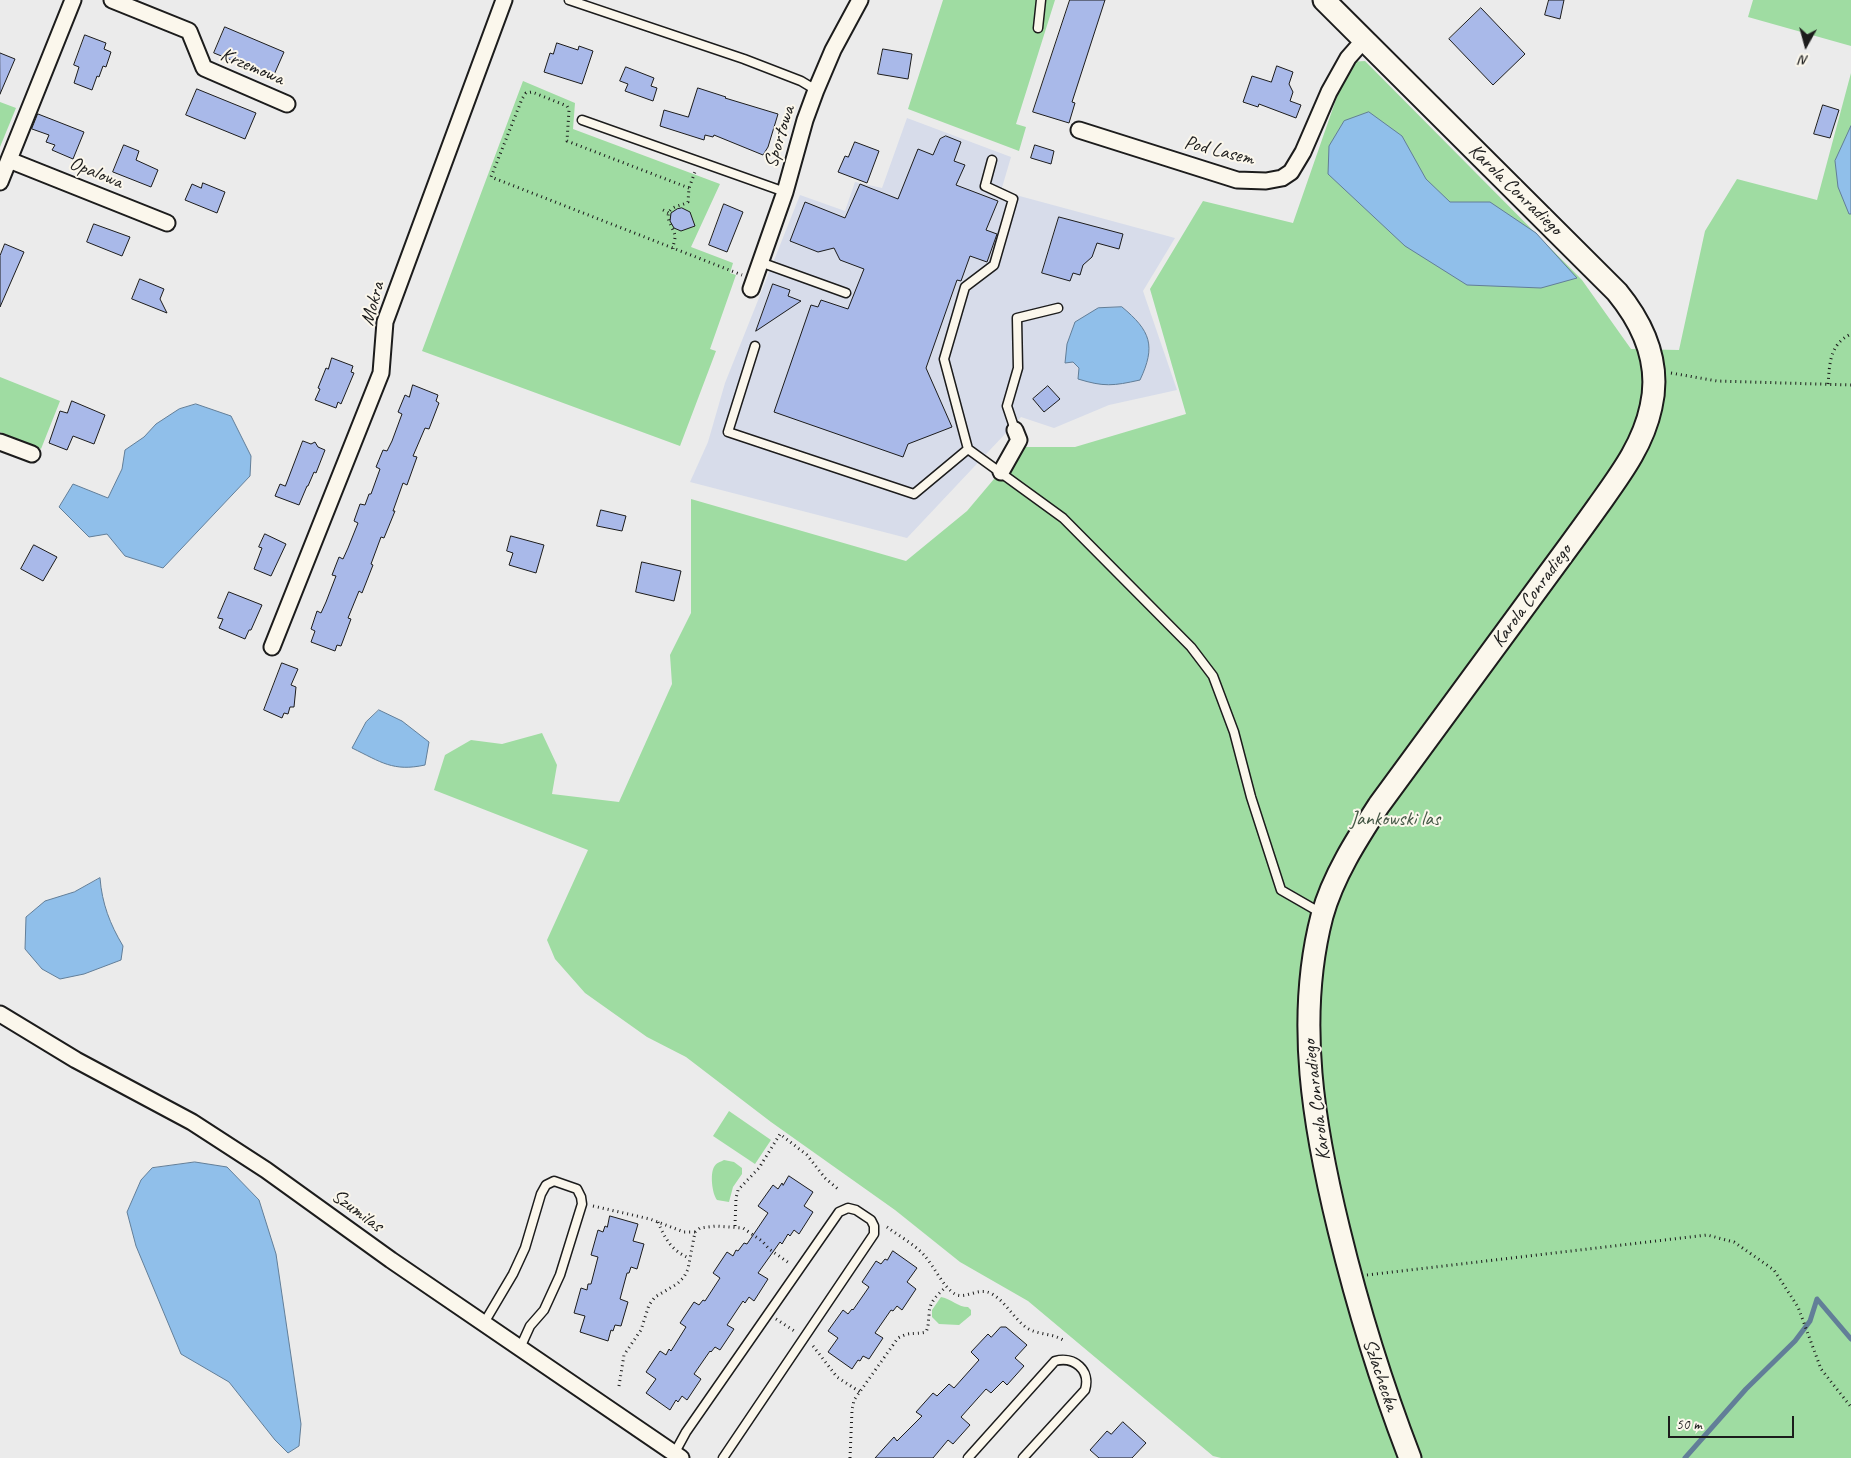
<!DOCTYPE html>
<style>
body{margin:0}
#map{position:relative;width:1851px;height:1458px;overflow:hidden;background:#ebebeb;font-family:Caveat,sans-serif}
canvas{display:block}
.north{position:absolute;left:1781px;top:20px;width:50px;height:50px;-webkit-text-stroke:4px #fbf7ec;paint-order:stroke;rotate:187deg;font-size:14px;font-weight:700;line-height:20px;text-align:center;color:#1c1c1c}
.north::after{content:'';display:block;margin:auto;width:18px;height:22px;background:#1c1c1c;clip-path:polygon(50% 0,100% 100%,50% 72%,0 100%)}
.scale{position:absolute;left:1668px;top:1416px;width:126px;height:22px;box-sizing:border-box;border:2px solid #1c1c1c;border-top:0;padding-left:6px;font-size:15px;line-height:18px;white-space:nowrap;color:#1c1c1c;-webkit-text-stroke:4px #fbf7ec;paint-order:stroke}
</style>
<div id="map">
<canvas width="1851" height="1458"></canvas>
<div class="north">N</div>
<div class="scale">50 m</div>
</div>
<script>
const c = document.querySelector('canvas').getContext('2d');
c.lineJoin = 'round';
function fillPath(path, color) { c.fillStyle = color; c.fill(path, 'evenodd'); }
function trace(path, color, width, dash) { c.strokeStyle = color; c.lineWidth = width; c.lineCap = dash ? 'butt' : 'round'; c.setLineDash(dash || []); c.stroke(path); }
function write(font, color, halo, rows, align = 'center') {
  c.font = font + ' Caveat,sans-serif'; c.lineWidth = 4; c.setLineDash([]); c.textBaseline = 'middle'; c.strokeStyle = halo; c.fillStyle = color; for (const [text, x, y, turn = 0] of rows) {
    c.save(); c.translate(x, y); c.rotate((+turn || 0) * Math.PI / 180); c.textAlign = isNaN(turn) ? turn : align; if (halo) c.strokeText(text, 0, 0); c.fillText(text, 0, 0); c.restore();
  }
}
const built = new Path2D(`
 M907,118L1011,157L1001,191L1175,238L1143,291L1177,390L1109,405L1054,428L1021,417L907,538L690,482L708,442L725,383L800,195L845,211L855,182L882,188Z`);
const green = new Path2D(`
 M943,0H1055L1016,124L1026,127L1019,151L908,109Z
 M1753,0H1851V46L1748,17Z
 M1365,61L1582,280L1631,349L1679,350L1705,231L1737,179L1817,200L1851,73V1458H1221L1213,1456L1028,1301L960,1262L895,1210L771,1122L686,1057L647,1037L585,993L555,959L547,940L588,850L434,790L445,755L471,740L502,744L542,733L557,765L552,794L619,802L672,684L670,655L691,613V499L906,561L967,511L1021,447H1075L1186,414L1150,289L1203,201L1293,223L1349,62Z
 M523,81L575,103L573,129L720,184L691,247L733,263L730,273L736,275L710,349L716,351L680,446L422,351Z
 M0,102L16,108L0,147Z
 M0,377L60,401L41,449L0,432Z
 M729,1111L771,1140L755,1164L713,1136Z
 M724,1160L734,1162L742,1168V1174L733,1187L729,1202L717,1200C712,1193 710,1174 714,1167C716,1163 720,1162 724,1160Z
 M941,1297C952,1299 957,1307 968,1307L971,1310V1315L959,1325L939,1324L932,1317V1310Z`);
const water = new Path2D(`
 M1369,112L1402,136L1426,179L1450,202H1490L1536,233L1577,278L1541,288L1467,285L1405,246L1328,174L1329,146L1344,121Z
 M1851,126V214H1849L1838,187L1835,161Z
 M1122,307C1151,331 1156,346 1140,380C1113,386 1104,387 1078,379L1079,368L1073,362L1065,363L1067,344L1075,322L1098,308Z
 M196,404L231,416L251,456L250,476L163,568L125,556L107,534L89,537L59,507L73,484L108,498L122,469L125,450L144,437L156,424L179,409Z
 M379,710L402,721L429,742L425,765C393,772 381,762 352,748L366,722Z
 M100,878C102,904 110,924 123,946L121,960L84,974L60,979L42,969L25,949L26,917L45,901L74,892Z
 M195,1162L227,1167L259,1200L276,1254L301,1424L299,1446L288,1453L275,1440L229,1382L181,1354L136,1246L127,1212L141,1180L152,1168Z`);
const stream = new Path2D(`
 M1685,1458L1746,1389L1795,1341L1810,1321L1817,1299L1851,1339`);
const building = new Path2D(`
 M1070,0H1105L1072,102L1075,103L1069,123L1033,112Z
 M1549,0H1564L1560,19L1545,15Z
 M1481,8L1525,54L1493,85L1449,39Z
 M225,27L284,52L273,77L214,53Z
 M85,35L106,43L104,49L111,52L106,67L103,66L99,77L97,76L92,90L74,83L79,67L74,65Z
 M557,43L578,50L579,46L593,51L582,84L544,72L550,53L553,54Z
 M883,49L912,54L908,79L878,74Z
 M0,53L15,59L0,94Z
 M1277,66L1293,72L1289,84L1293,92L1290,101L1301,105L1296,118L1259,104L1258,107L1243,102L1252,76L1271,82Z
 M626,67L654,78L651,86L657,88L653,101L625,91L628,84L620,81Z
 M698,88L726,97L725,98L778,114L768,147L763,155L714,135L713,137L705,135L704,140L660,126L664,110L688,117Z
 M197,89L256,113L245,139L186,115Z
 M1823,105L1839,110L1830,138L1814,134Z
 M38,114L84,132L73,159L52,150L55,145L46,142L49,135L32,129Z
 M946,136L961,142L954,161L965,165L956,185L998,201L986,230L997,234L987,262L970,256L961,281L957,280L926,368L952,427L908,444L903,457L774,412L811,305L818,307L821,300L848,309L864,269L840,260L834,248L818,252L790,241L805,202L845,218L860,184L898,199L918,149L933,155L940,139Z
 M855,142L879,151L867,183L838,172L845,156L848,157Z
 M124,145L139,151L136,160L158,170L151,187L113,172Z
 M1035,145L1054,151L1051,164L1031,158Z
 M203,183L225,192L217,213L185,200L192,184L201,188Z
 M724,204L743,212L727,252L709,245Z
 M682,208L690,212L695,226L681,231L674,228L670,221L671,213L677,209Z
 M1059,217L1123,234L1119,249L1097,243L1092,257L1083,265L1080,275L1073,273L1070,281L1042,273Z
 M94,224L130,237L122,256L87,242Z
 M5,244L24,252L0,307V256Z
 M140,279L164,289L160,299L167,313L132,299Z
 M773,284L790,290L788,296L801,301L756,331Z
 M332,358L353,366L351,372L354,373L341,404L338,402L336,408L315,400L320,389L318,388L326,368L328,369Z
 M413,385L438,395L436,401L439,403L429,429L425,428L413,456L417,457L407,485L403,483L393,511H395L384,538L381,537L371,564L373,565L362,593L359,591L348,618L351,619L341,646L337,645L335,651L311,642L315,631L311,629L317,611L321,613L326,602L336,576L332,575L339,557L343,559L348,548L358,523L354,521L360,504L365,505L369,494H371L380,469L376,467L383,450L387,451L392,441L402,414L398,412L405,395L409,397Z
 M1048,386L1060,399L1044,412L1033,399Z
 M72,401L105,415L94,444L73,436L67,450L49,443L60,411L67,413Z
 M303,441L311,444L315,442L318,447L325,450L316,473L314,472L308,486H307L299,505L275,496L280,484L285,486Z
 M601,510L626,516L622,531L597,526Z
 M265,534L286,544L271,576L254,569L262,548L259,547Z
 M511,536L544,545L536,573L509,565L513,553L507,551Z
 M34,545L57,557L43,581L21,569Z
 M642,562L681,571L674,601L636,592Z
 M229,592L262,605L251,630H249L245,639L219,628L223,619L218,618Z
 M282,663L298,669L291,685L296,687L294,707H290L288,714L284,713L282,718L264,710Z
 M789,1176L813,1192L804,1206L813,1212L799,1234L794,1230L790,1236L788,1234L782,1244L780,1242L758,1273L768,1279L754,1301L749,1297L745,1303L743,1301L727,1325L734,1329L720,1350L715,1347L711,1352L710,1351L694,1374L701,1379L687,1400L682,1396L678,1402L676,1400L670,1410L646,1393L656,1379L646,1372L660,1351L666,1355L669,1349L671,1351L686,1327L680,1323L694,1302L699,1305L703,1300L705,1301L720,1278L713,1273L727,1252L733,1256L736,1250L738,1251L744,1243L747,1244L768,1213L758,1206L773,1185L778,1189L782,1183L783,1185Z
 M610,1216L638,1224L633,1241L644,1244L637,1269L631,1267L629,1273H627L620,1299L628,1302L621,1326L615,1325L613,1331L611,1330L608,1341L580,1332L585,1316L574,1313L581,1288L587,1290L588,1284H591L598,1257L591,1255L598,1230L603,1232L605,1226L607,1227Z
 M893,1251L917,1268L907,1282L916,1289L902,1310L897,1306L893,1311L891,1310L875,1333L883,1338L869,1359L863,1356L860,1361L858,1360L852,1369L828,1352L838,1338L828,1331L843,1310L848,1314L852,1309L853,1310L869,1287L862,1282L876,1261L881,1264L885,1259L887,1260Z
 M1001,1327H1006L1027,1345L1015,1358L1024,1366L1007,1385L1003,1381L991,1393L986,1389L961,1417L970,1425L953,1444L948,1440L933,1458H875L894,1437L897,1441L922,1416L916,1412L933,1393L937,1396L949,1384L954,1388L979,1360L971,1352L988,1334L991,1337Z
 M1123,1422L1146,1443L1132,1458H1099L1090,1450L1107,1431L1111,1434Z`);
const path = new Path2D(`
 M689,188L567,141L569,110L567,106L532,92L526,93L522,99L491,177L742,275
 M663,210L669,213
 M673,249C673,245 675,240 675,237C675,228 661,216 673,208C678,205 683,205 688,202L689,188L695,172
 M1671,373L1717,381L1851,385
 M1828,384C1830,363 1829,345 1851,334
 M593,1206L650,1219L684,1232H695
 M658,1222C665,1239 672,1251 689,1258
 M735,1226L736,1198L738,1190L759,1168L780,1134L807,1155L825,1178L839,1190
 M887,1227C899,1236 914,1244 924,1255C934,1266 943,1287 955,1294C966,1300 979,1286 992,1294C1006,1302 1014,1319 1027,1328C1038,1335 1052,1333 1063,1340
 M1367,1275L1707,1235L1734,1242L1774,1270L1798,1307L1821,1369L1851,1407
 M776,1319L796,1332
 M813,1346L837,1377L860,1392
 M619,1386L624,1355L641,1330L649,1305L655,1297L677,1284L684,1277L688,1269L695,1232L700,1228L716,1226L743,1228L762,1241L769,1249L789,1263
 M850,1458L852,1410L854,1400L898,1338C911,1331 913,1335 926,1332C929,1325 928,1322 929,1315C929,1302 937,1295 946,1287`);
const lane = new Path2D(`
 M569,0L744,59L801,81L816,90
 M1038,28L1041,0
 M582,120L785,192
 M760,262L846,293
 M755,346L728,432L914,494L968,449L1063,518L1191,647L1213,676L1234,732L1251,797L1281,890L1321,913
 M1015,430L1007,406L1018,368L1017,318L1058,308
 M968,449L944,359L965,287L994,265L1013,199L985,186L992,160
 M484,1323L513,1274L525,1248L541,1194L546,1185L554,1181L577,1189L581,1197L582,1204L560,1275L544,1310L530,1326L520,1348
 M674,1454L686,1432L839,1212L848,1208L856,1210L871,1220L874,1226V1234L723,1458
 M968,1458L1055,1361C1074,1356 1091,1370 1085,1390L1023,1458`);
const street = new Path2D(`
 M112,0L189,31L204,68L287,104
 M1079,130L1237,180L1266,181L1282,178L1291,172L1303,152L1329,92L1348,58L1363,41
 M9,160L167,223
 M0,182L73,0
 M751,289L785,192L805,120L816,90L833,50L860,0
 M0,442L32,454
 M1001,472L1019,440L1015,430
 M272,647L381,373L385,322L504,0
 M0,1014L76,1060L192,1122L266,1170L391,1260L681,1458`);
const secondary = new Path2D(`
 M1324,0L1617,292C1644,325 1661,364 1651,407C1643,445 1620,475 1598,506C1581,530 1564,553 1547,576C1491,653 1435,729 1379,805C1357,839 1333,876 1322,916C1295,1020 1314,1128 1339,1230C1358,1308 1381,1383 1410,1458`);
const streetNames = [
 ["Krzemowa",252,67,23],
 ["Sportowa",780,137,-73],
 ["Pod Lasem",1219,151,14],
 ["Opalowa",96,173,22],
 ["Karola Conradiego",1515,190,44],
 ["Mokra",373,304,-75],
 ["Karola Conradiego",1532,596,-54],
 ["Karola Conradiego",1317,1100,-97],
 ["Szumilas",357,1211,36],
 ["Szlachecka",1380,1375,71]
];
const parkNames = [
 ["Jankowski las",1395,820]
];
fillPath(built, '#d7dcea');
fillPath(green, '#9fdca2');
fillPath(water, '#90bfea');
trace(water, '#627e98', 1);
trace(stream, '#627e98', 5);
fillPath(building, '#a9b9e9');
trace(building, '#1c1c1c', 1);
trace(lane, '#1c1c1c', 11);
trace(street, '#1c1c1c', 19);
trace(secondary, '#1c1c1c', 25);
trace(path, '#1c1c1c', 3, [1, 4]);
trace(lane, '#fbf7ec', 8);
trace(street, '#fbf7ec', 15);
trace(secondary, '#fbf7ec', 21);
write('20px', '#1c1c1c', '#fbf7ec', streetNames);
write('20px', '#435644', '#fbf7ec', parkNames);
</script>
